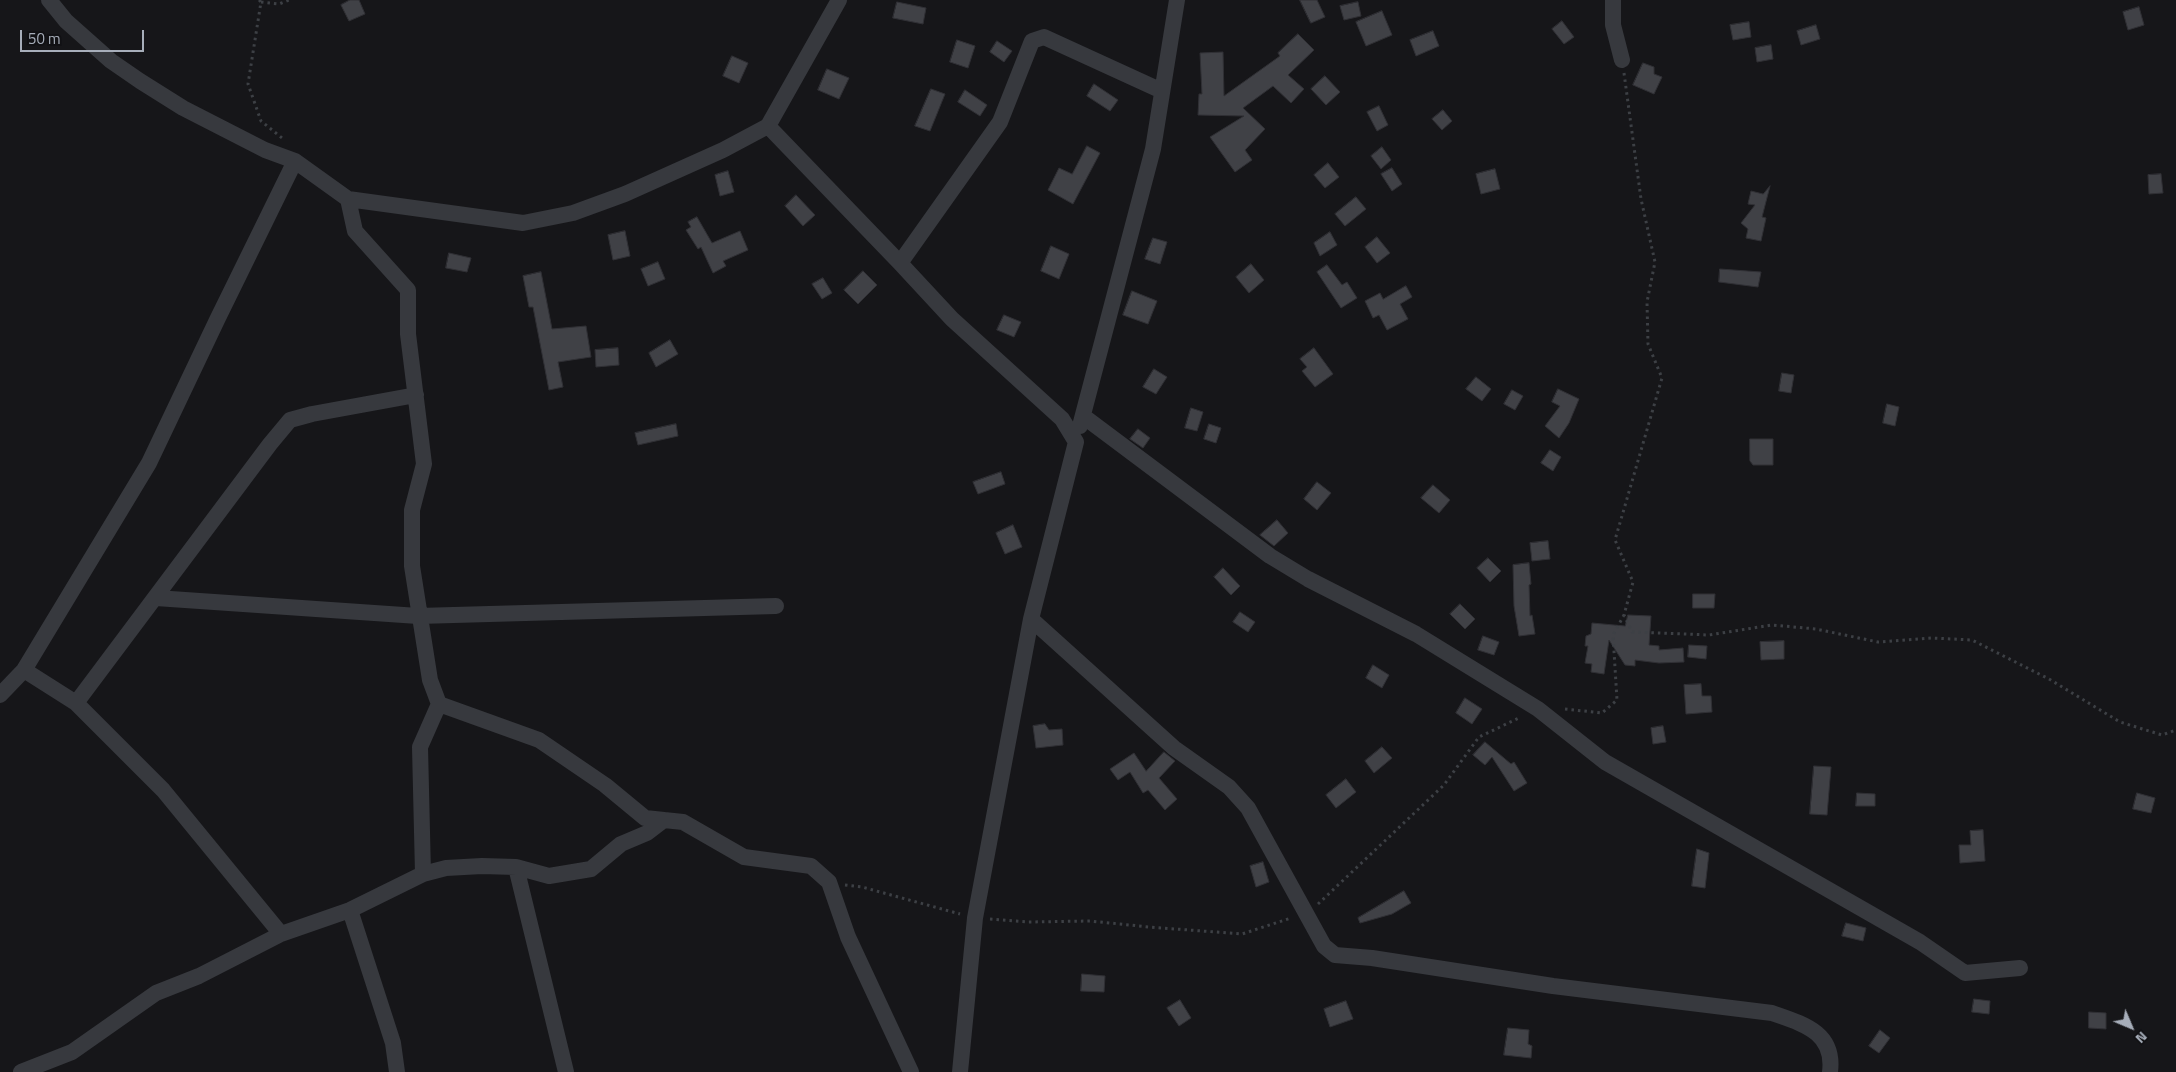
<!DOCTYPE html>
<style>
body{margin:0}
#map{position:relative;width:2176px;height:1072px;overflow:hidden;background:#161619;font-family:"Titillium Web",sans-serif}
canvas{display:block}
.north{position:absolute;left:2106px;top:1002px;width:50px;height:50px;-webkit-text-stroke:4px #111114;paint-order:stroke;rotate:135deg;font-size:14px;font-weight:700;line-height:20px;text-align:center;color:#a7aeba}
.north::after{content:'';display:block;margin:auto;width:18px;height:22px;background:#a7aeba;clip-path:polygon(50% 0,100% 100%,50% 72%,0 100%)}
.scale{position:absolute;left:20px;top:30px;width:124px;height:22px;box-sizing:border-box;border:2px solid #a7aeba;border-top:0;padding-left:6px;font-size:15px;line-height:18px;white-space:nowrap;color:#a7aeba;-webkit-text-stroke:4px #111114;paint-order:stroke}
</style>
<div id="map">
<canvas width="2176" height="1072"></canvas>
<div class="north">N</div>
<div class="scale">50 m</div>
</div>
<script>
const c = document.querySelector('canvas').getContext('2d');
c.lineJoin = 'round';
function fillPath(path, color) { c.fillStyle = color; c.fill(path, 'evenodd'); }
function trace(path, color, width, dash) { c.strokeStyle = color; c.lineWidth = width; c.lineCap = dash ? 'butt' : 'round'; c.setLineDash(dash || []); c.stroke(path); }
const building = new Path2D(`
 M350,0H359L365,14L349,21L341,5Z
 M1300,0H1317L1325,17L1311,23Z
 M897,2L926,8L923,24L893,18Z
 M1358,2L1361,16L1344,20L1340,6Z
 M2139,7L2144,25L2128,30L2123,12Z
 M1382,11L1392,35L1366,46L1356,22Z
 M1562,21L1574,37L1564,44L1552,29Z
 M1749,22L1751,37L1733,40L1730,25Z
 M1816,25L1820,39L1801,45L1797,31Z
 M1433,31L1439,46L1416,56L1410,40Z
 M1298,34L1314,50L1288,75L1304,89L1291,103L1273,86L1243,108L1265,129L1245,150L1252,160L1235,172L1210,137L1244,116L1198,115L1199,94H1202L1200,53L1223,52L1224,96L1280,56L1278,53Z
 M957,40L975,46L968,68L950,62Z
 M997,41L1012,51L1004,62L990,52Z
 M1771,45L1773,59L1757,62L1755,48Z
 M732,56L748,63L739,83L723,76Z
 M1643,63L1654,67V74L1662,77L1654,94L1633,85Z
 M827,69L849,78L839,99L818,90Z
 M1325,76L1340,92L1326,105L1311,89Z
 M1094,84L1118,100L1110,111L1087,96Z
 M931,89L945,94L930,131L915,126Z
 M965,90L987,105L980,116L958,102Z
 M1379,106L1388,125L1377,131L1367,112Z
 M1443,110L1452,121L1442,130L1432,119Z
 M1087,146L1100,153L1073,204L1048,190L1059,168L1072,174Z
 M1382,147L1391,160L1381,169L1371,156Z
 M1328,163L1339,177L1325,188L1314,175Z
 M1392,168L1402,184L1392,191L1381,174Z
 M1495,169L1500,189L1481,194L1476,174Z
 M728,171L734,192L720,196L715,175Z
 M2161,174L2163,193L2149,194L2148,175Z
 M1770,186L1762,217L1766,218L1761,241L1746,238L1748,229L1741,223L1755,205L1748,204L1751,191L1763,194Z
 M796,195L815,215L803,226L785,206Z
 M1356,197L1366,209L1345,226L1335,214Z
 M697,217L712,243L740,231L748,250L723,261L726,266L713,273L701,247L698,249L686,230L691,227L688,222Z
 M625,231L630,256L613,260L608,235Z
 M1330,232L1337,245L1320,256L1314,243Z
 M1377,237L1390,253L1377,263L1365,247Z
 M1153,238L1167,242L1160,264L1145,259Z
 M1051,246L1069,254L1059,279L1041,271Z
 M449,253L471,258L467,272L446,268Z
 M658,262L665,279L648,286L641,269Z
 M1251,264L1264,280L1249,293L1236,277Z
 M1327,265L1342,285L1347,282L1357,298L1341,308L1317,272Z
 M1720,269L1761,272L1758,287L1719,282Z
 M863,271L877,285L858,304L844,290Z
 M541,272L552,329L586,326L591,357L558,362L563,387L549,390L533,307H529L523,276Z
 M823,278L832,293L822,299L812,284Z
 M1406,286L1412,297L1400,304L1408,319L1387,330L1379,315L1373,318L1365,301L1380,293L1383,299Z
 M1132,291L1157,301L1148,324L1123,315Z
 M1004,315L1021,322L1014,337L997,330Z
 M670,340L678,354L656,367L649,353Z
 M618,348L619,365L596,367L595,350Z
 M1314,348L1333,374L1315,387L1302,371L1307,367L1300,359Z
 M1154,369L1167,377L1156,394L1143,387Z
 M1782,373L1794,375L1791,393L1779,391Z
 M1476,377L1491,389L1482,401L1466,389Z
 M1558,389L1579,399L1569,423L1559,438L1545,426L1560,406L1552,402Z
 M1512,390L1523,396L1515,410L1504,404Z
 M1887,404L1899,407L1895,426L1883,423Z
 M1191,408L1203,412L1197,431L1185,428Z
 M676,424L678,436L638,445L635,433Z
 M1209,424L1221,428L1216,443L1204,439Z
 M1138,429L1150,438L1143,448L1130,439Z
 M1750,439H1773V465H1753L1750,461Z
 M1550,450L1561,457L1553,471L1541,463Z
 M1001,472L1005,484L978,494L973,482Z
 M1317,482L1331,493L1317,510L1304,499Z
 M1433,485L1450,500L1439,513L1421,498Z
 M1277,520L1288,533L1274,546L1260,535Z
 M1013,525L1022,547L1005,554L996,533Z
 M1548,541L1550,559L1532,561L1530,543Z
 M1488,558L1501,571L1490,582L1477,568Z
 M1529,563L1531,584L1529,585L1530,616L1532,615L1535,634L1519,636L1514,606L1513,565Z
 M1223,568L1240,586L1231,595L1214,577Z
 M1693,594H1715L1714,608H1693Z
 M1460,604L1475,619L1465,629L1450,614Z
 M1240,612L1255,622L1248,632L1233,622Z
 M1628,615L1651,616L1649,645L1659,646V650L1683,648L1684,662L1659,663L1635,660V666L1625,665L1609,640L1604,674L1591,672L1592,664L1585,663L1588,646H1585L1586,636L1591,634L1592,623L1625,626Z
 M1483,636L1499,642L1494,655L1478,650Z
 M1784,641V659L1761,660L1760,642Z
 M1689,645L1707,646L1706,659L1688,657Z
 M1373,665L1389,675L1382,688L1366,678Z
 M1701,684L1702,696H1711L1712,712L1686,714L1684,685Z
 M1465,698L1482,709L1472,724L1456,713Z
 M1045,724L1049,730L1062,729L1063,745L1036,748L1033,726Z
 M1663,726L1666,742L1653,744L1651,728Z
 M1485,742L1511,764L1514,762L1527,783L1514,791L1492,757L1485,765L1473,755Z
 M1382,747L1392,758L1374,773L1365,761Z
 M1164,752L1175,761L1159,778L1177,799L1165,810L1148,790L1143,793L1130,772L1118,780L1110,769L1134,753L1146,771Z
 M1814,766L1831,767L1827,815L1810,814Z
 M1346,779L1356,792L1336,808L1326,795Z
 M1857,793L1875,794V806H1856Z
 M2137,793L2155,798L2151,813L2133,809Z
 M1983,830L1985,861L1960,863L1959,845H1971L1970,831Z
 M1697,849L1709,853L1705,888L1692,886Z
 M1263,862L1269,882L1256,887L1250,866Z
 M1404,891L1411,903L1392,914L1360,923L1358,918Z
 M1846,923L1866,928L1863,941L1842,936Z
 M1082,974L1105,976L1104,992L1081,991Z
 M1974,999L1990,1001L1989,1014L1972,1012Z
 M1180,1000L1191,1018L1179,1026L1167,1008Z
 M1346,1001L1353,1019L1330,1027L1324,1009Z
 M2089,1012L2106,1013V1029L2089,1028Z
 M1508,1028L1529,1030L1528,1044L1532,1046L1531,1058L1504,1055Z
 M1880,1030L1890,1038L1879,1053L1869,1046Z`);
const path = new Path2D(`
 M259,0L261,2L248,84L261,121L282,138
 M261,2L279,4L289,0
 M1624,73L1641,199L1655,262L1647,302L1648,344L1662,378L1615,540L1633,582L1624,615L1632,632L1709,635L1772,625L1816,629L1878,642L1932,638L1972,640L2049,679L2120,722L2162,735L2176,730
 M1565,709L1602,713L1617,700L1613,635L1624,615
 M845,885L862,887L960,914
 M1318,904L1444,785L1479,737L1521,717
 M990,919L1028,922L1090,921L1149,927L1242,934L1291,918`);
const street = new Path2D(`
 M49,0L66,21L111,61L140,81L183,108L265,150L295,161L348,199L523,223L573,213L625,194L723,150L768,126L839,0
 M1613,0V25L1622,60
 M768,126L900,263L952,319L1062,419L1076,442L1031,619L975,918L960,1072
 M348,199L355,231L408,290V334L424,464L412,510V566L430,680L439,704L539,740L605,785L645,818L683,822L744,857L811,866L829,882L848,937L911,1072
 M900,263L1000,122L1032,41L1044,37L1162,91
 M1083,416L1270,556L1308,579L1416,634L1538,709L1605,762L1920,942L1965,973L2020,968
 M1080,426L1153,149L1177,0
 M156,598L418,616L776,606
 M1031,619L1174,748L1229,787L1248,808L1324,946L1335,955L1372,958L1553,986L1772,1013C1803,1024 1835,1032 1830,1072
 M24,670L76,703L163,790L281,934
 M0,695L24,670L149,463L217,320L295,161
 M76,703L270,444L290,420L312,414L416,395
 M516,867L566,1072
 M423,874L446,868L482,866L516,867L549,876L591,869L621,844L647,833L664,820
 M350,910L393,1043L397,1072
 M21,1072L72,1052L156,993L199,976L281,934L350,910L423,874L420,747L439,704`);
fillPath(building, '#404146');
trace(building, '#303035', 1);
trace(path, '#3d4045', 3, [2.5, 4]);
trace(street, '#37393e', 16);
</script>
